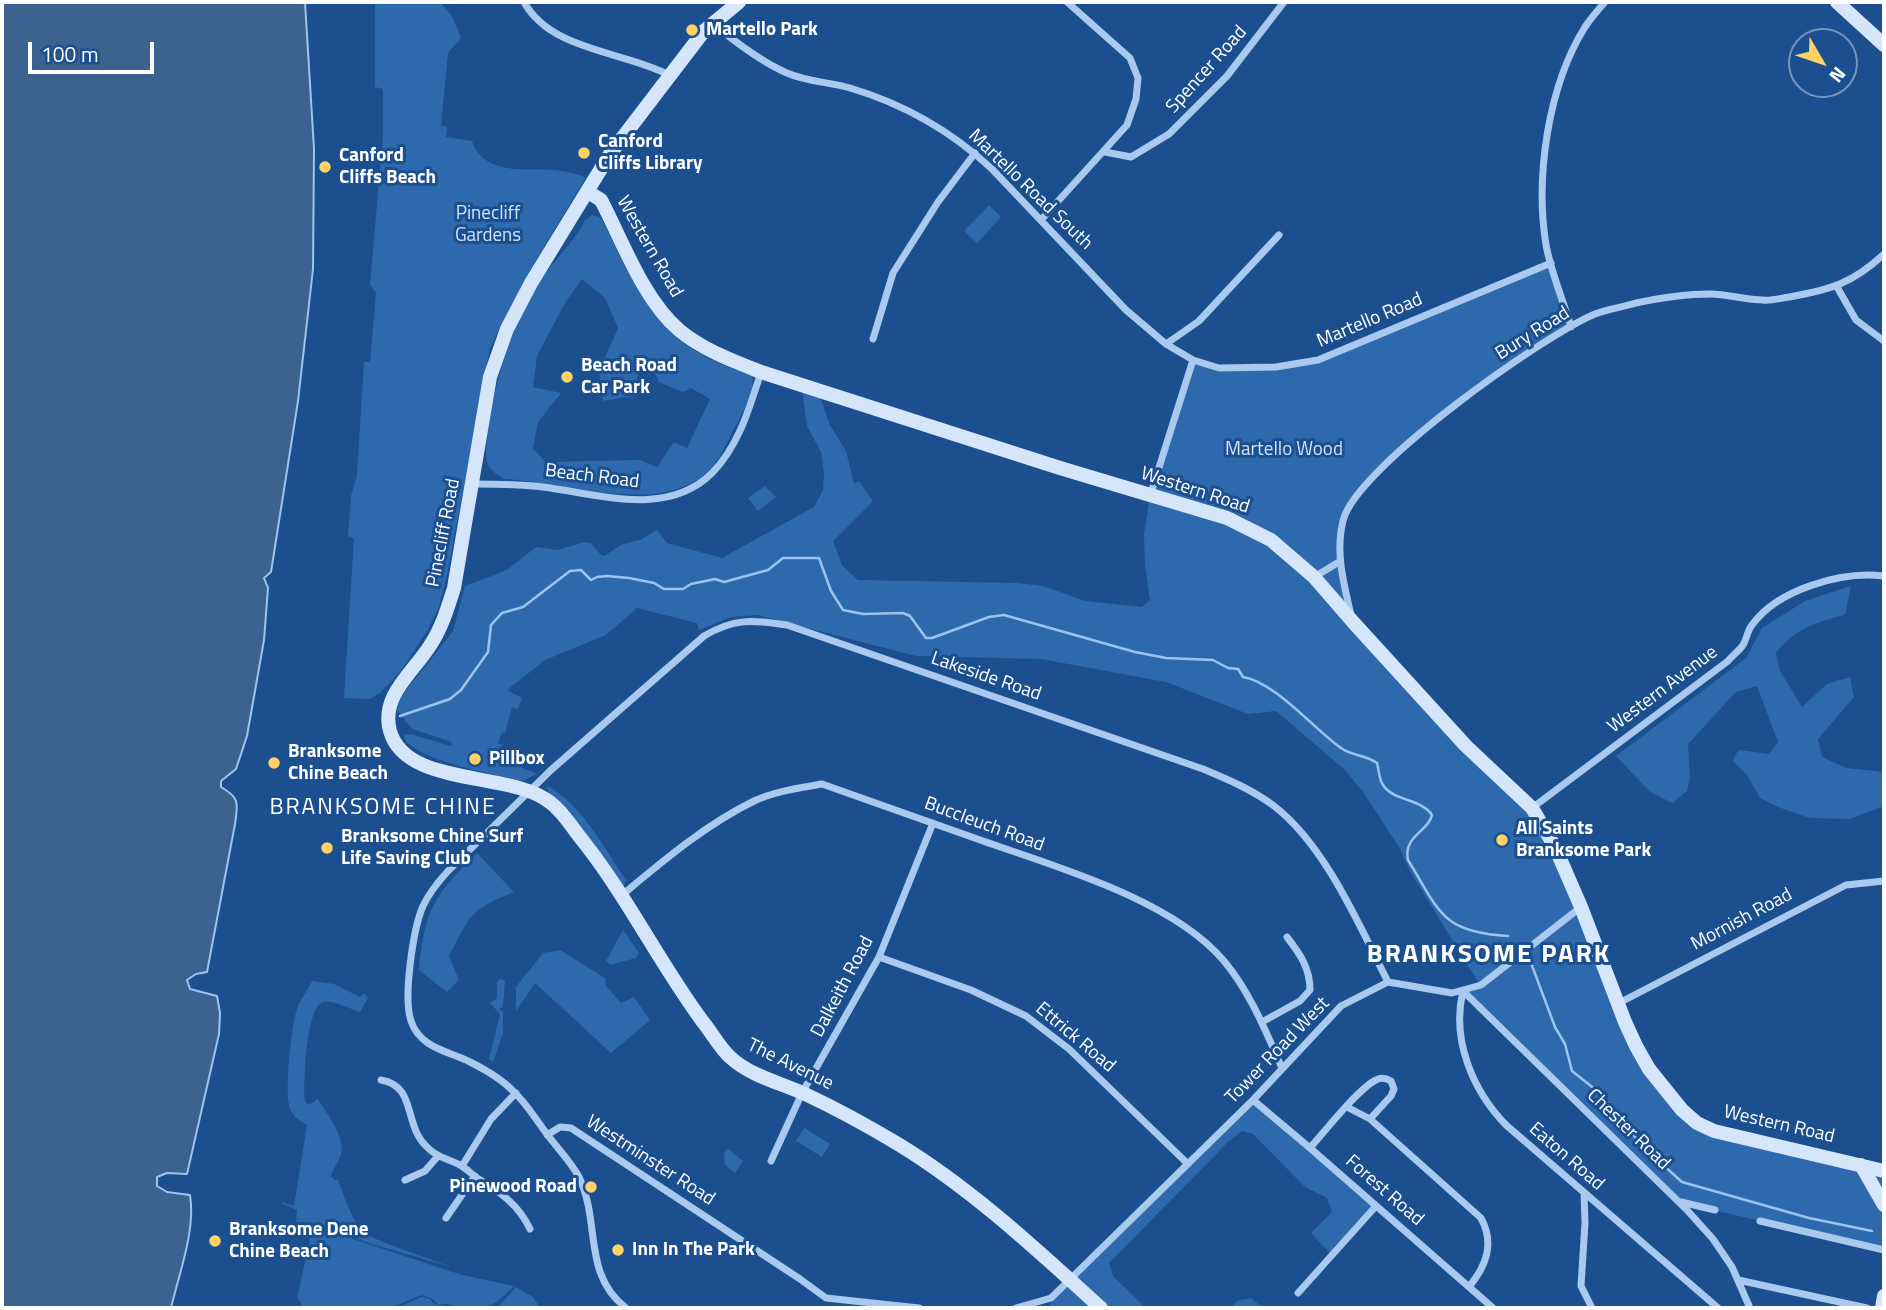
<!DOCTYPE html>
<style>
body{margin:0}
#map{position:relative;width:1886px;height:1310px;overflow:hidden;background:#1b4f8f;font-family:"Titillium Web",sans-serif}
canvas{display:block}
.frame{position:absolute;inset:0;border:4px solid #fff;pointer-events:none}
.north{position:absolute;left:1788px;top:28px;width:70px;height:70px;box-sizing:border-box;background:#1b4f8f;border:2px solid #7695bc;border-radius:50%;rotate:129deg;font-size:19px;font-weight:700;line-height:28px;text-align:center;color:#fff}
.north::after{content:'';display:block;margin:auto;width:24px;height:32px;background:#ffd166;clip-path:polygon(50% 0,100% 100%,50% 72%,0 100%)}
.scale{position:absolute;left:28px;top:42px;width:126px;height:32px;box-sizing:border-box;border:4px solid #fff;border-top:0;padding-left:9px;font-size:21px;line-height:24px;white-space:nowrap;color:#fff;-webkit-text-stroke:5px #1b4f8f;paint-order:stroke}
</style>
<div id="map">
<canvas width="1886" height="1310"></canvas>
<div class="frame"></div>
<div class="north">N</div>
<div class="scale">100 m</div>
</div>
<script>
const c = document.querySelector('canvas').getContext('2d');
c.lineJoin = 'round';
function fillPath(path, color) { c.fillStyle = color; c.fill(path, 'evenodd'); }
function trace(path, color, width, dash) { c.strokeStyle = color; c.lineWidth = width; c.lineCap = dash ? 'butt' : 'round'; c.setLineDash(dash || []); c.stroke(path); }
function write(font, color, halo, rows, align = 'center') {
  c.font = font + ' "Titillium Web",sans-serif'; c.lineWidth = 6; c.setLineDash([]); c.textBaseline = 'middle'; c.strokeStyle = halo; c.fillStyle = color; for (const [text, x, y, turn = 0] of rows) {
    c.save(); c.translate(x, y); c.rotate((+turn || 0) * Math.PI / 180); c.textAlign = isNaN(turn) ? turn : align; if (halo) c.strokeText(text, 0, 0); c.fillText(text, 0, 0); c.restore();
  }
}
const green = new Path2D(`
 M375,2H440L452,16L461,38L448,53L441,125L447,127L446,137L472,141C484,176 525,168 554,170C565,171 576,174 586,177L526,277L490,348L446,580L439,607L428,630L400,672L380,693L370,699L344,698L354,538L348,536L351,496L357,475L364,362H370L376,293L370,285L383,135V89L375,87Z
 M989,205L1001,217L977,243L964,231Z
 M592,215L599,217L603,221C626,269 649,323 697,352C714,362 734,369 752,376C756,394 741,415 733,431C726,445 719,461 707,472C658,517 563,481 504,479C498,475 491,471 488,465C484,454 487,443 488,433C495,379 511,327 540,281C550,265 581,234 584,221ZM582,279L605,298L618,328L599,371L603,401L633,396L640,366L649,360L659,382L683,392L691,388L710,399L687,448L674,442L657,467L640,460L545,462L533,448L538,422L561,393L533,387L537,356L565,303Z
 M1551,263L1571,327L1522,358L1390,458L1343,518L1339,562L1352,622L1532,808L1636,1046L1697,1123L1884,1171V1250L1679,1202L1463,991L1480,985L1411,873L1399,847L1363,792L1345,770L1276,711L1248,714L1166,682L1041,659L916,656L757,615L731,617L699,630L697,623L637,608L606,635L545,660L507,690L522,698L518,709L512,707L505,733L502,732L498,743L502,745L497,757L537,774L522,781C494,774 422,762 405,740L404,735L410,734L451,746L452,742L412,729L397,710L401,697L453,631L465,586L507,570L536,547L558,550L584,542L591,543L601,555L604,556L621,545L642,539L657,530L667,543L722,558L814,507L823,490L824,473L821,452L807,426L802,391L820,397L830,425L846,451L854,484L859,481L873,501L833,541L842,565L858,580L1017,583L1043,586L1085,601L1142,607L1150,600L1145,565L1144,534L1150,496L1193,360L1219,368L1318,360Z
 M765,486L776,497L758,511L748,498Z
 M1851,586L1845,615C1817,622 1794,629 1776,653L1780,671L1802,707L1827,684L1850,677L1854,697L1818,739L1822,757L1846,768L1884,772V806L1850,819L1810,818L1778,807L1760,798L1747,775L1733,761L1738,750L1769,754L1778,742L1757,686L1736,692L1688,744L1690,778L1687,791L1672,803L1649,791L1616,756L1746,658L1762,628L1805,601Z
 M546,785C582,804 604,848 626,880L624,886L620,885L550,797Z
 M477,853L514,892C469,910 471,915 449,956L459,980L447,992L419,970C425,908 434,896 477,853Z
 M623,930L639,953L636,958L610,965L606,961Z
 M560,950L605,978L606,986L621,1003L634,997L650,1020L611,1053L535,983L516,1011V987L543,953Z
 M500,979L505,981L503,1007L499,1009L503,1012V1033L493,1062L489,1059L500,1014L490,1003L497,998V982Z
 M312,981L334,984L360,997L364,993L368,998L360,1012C350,1009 334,1000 323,1002C306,1006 303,1086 305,1101L308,1105L318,1099C327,1115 346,1136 341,1155C338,1163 333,1168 331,1176L334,1180H338C344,1196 351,1218 362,1231C371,1240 439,1262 455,1268L372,1244L316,1223L296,1222L297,1210L281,1203L282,1202L294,1206L307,1125C298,1120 291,1115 289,1105C285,1087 291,1023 298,1006C302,997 308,990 312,981Z
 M1253,1100L1376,1206L1332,1255L1311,1233L1332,1212L1327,1198L1305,1187L1253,1134L1242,1131L1229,1141L1109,1263L1113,1276L1146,1308H1050L1051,1298Z
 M804,1128L830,1144L822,1157L796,1141Z
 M728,1149L743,1161L735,1173L725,1165L724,1153Z
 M304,1223L462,1275L514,1286C490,1310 489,1308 455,1308L450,1304H438L431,1298L421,1295L390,1308H301V1302L297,1298L312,1231L309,1227L302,1226Z
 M516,1287L533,1297L540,1308H491L500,1305Z
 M422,1297L430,1299L433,1303L452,1308H396Z
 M1251,1298L1263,1308H1230L1237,1301Z`);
const water = new Path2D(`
 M2,2H305L314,149L313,269L298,401L271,572L264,578L268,588L264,640L247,736L236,769L221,781V787C240,798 238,803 235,824L207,972L196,974L187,980L190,989L217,996L220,1013L219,1034L187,1174L167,1173L157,1177V1186L167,1192L190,1195C196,1229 179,1274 171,1308H2Z`);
const stream = new Path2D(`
 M400,716L450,699L461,690L488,652L491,625L502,613L523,607L570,571L581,570L591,580L597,577L607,576L629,578L654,583L664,589H683L691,584L715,579L724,582L768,570L783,558H819L831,591L843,610L863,614L903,613L910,616L926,638H932L989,617L1004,615L1135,652L1166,658L1213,660L1228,668L1238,669L1243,677C1275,682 1314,729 1341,748C1352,756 1366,755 1377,763C1379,770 1379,780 1383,785C1394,802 1421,798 1432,815C1428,832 1403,836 1408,860C1440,912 1441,932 1508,936
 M1531,963L1555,1027L1565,1044L1572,1071L1601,1094L1642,1146L1682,1182L1809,1218L1872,1231`);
const street = new Path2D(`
 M524,2C551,51 623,51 669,75
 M712,23C734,41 761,62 787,73C807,82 830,82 850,88C904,104 950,130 992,169L1126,310L1166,344L1193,360L1219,368L1276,367L1318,360L1551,263
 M1105,152L1131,157L1169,134L1227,76L1284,2
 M1041,220L1127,125L1136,99L1138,78L1130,58L1067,2
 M1837,287L1856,320L1884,341
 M1571,327C1563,300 1551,272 1546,245C1535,177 1548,86 1585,27C1591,18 1598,10 1605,2
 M873,339L893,273L938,202L975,153
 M1166,344L1199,321L1279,235
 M473,484C497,484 520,484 543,487C598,494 667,518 712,473C739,446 750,406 761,372
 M1150,496L1193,360
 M1314,577L1339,562
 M1351,615C1344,584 1335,553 1343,521C1354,469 1544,335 1595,314C1608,309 1623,307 1636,303C1660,298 1686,294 1710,294C1728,294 1745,300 1763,300C1771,301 1781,298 1789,297C1830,290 1853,283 1884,254
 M1532,808L1728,661C1732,656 1739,651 1743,645C1747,639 1747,631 1752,625C1778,589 1842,571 1884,576
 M622,895C663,861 705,825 754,801C775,791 800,788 822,784C876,803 930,822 983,841C1057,867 1173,900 1224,961C1250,992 1266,1032 1282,1068
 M879,957L971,990L1026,1016L1069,1049L1188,1164
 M1463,991L1687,1210L1713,1239L1732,1267L1750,1308
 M1463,991C1451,1040 1473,1091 1506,1125L1718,1308
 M1619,1003L1846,885L1884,881
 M1262,1022L1300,1001L1310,990C1310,968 1300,954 1287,937
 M381,1080C417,1086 403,1125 427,1147C436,1157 448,1159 460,1165C466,1168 471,1174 477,1178C499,1191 519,1205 530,1229
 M1253,1100L1310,1148L1493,1308
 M1347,1107L1370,1119
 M547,1135L560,1127L571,1128L800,1279L826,1298L919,1308
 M1310,1148C1325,1131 1358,1089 1376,1080C1381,1077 1386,1078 1391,1081L1394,1089L1391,1096L1370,1119L1481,1218C1495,1244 1486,1266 1469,1287
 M771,1161L802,1093L879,957L933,823
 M462,1166L491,1119L516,1093
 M405,1180L425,1171L438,1156
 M1584,1193L1585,1223L1581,1286L1592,1308
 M1681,1202L1715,1210
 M446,1218L475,1176
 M1760,1221L1884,1250
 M1738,1280L1867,1308
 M1298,1293L1376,1206
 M626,1308C582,1274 601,1223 579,1177C571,1162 557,1148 547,1134C536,1120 527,1104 514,1092C502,1079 486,1070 470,1062C448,1051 420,1048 411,1021C403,998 413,929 423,906C429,893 438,882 448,871L551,770L704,636C734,618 752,620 787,625L1203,769C1227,779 1253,790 1274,806C1325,845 1359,925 1388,982
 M1016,1308L1051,1298L1253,1100L1341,1006L1388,982L1452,993L1481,985L1581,907`);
const secondary = new Path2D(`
 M739,2L704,31L610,154L531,283L507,329L490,377L454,588C448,607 442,627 431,644C415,671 380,695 390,731C406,788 511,770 551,803C564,813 573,829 583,841C628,898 660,964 703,1022C712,1033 720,1048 730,1057C750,1076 781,1083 805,1094C837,1109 868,1126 898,1144C972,1189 1037,1250 1101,1308
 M1837,2L1884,45
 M588,192L601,200C623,242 643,299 679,330C703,350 733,361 761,372L1060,468L1227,518L1271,540L1314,577L1353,622L1466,746L1532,808L1555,847L1581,907L1625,1022L1636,1046L1649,1069L1682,1110L1697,1123L1714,1131L1884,1171
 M1861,1165L1884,1205
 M1882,1308L1884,1296`);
const markers = [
 [692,30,7,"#ffd166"],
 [584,153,7,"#ffd166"],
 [325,167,7,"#ffd166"],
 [567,377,7,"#ffd166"],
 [475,759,7,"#ffd166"],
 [274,763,7,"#ffd166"],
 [1502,840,7,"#ffd166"],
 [327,848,7,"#ffd166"],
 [591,1187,7,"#ffd166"],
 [215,1241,7,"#ffd166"],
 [618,1250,7,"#ffd166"]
];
const poiNames = [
 ["Martello Park",706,30],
 ["Canford",598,142],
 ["Cliffs Library",598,164],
 ["Canford",339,156],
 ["Cliffs Beach",339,178],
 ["Beach Road",581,366],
 ["Car Park",581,388],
 ["Branksome",288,752],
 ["Chine Beach",288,774],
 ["Pillbox",489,759],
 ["All Saints",1516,829],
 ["Branksome Park",1516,851],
 ["Branksome Chine Surf",341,837],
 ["Life Saving Club",341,859],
 ["Pinewood Road",577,1187,"right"],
 ["Branksome Dene",229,1230],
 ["Chine Beach",229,1252],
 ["Inn In The Park",632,1250]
];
const streetNames = [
 ["Spencer Road",1207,70,-48],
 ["Martello Road South",1030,190,44],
 ["Western Road",649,247,60],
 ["Martello Road",1370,321,-23],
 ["Bury Road",1533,334,-32],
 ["Beach Road",592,477,7],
 ["Western Road",1195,491,18],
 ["Pinecliff Road",444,533,-79],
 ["Lakeside Road",986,677,19],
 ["Western Avenue",1663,690,-37],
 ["Buccleuch Road",984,825,20],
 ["Mornish Road",1742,920,-28],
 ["Dalkeith Road",843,987,-62],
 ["Ettrick Road",1075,1038,40],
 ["Tower Road West",1278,1051,-46],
 ["The Avenue",790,1065,26],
 ["Western Road",1779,1125,13],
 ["Chester Road",1628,1130,44],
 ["Eaton Road",1566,1157,41],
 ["Westminster Road",650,1161,33],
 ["Forest Road",1384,1191,41]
];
const parkNames = [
 ["Pinecliff",488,214],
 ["Gardens",488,236],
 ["Martello Wood",1284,450]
];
const quarterNames = [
 ["BRANKSOME CHINE",383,808]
];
const districtNames = [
 ["BRANKSOME PARK",1489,956]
];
fillPath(green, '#2e69ad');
fillPath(water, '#3c6290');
trace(water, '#9cc4f0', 2);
trace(stream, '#9cc4f0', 2.5);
trace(street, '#a9c9ee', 7);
trace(secondary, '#d6e6fa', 14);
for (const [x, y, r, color] of markers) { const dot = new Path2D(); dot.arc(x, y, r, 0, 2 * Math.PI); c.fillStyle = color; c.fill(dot); trace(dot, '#1b4f8f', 2.5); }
write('bold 19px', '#fff', '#1b4f8f', poiNames, 'left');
write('19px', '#fff', '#1b4f8f', streetNames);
write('19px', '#cfe3fa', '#1b4f8f', parkNames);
c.letterSpacing = '2px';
write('23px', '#fff', '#1b4f8f', quarterNames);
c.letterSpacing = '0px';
c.letterSpacing = '2px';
write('bold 26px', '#fff', '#1b4f8f', districtNames);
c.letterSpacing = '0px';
</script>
